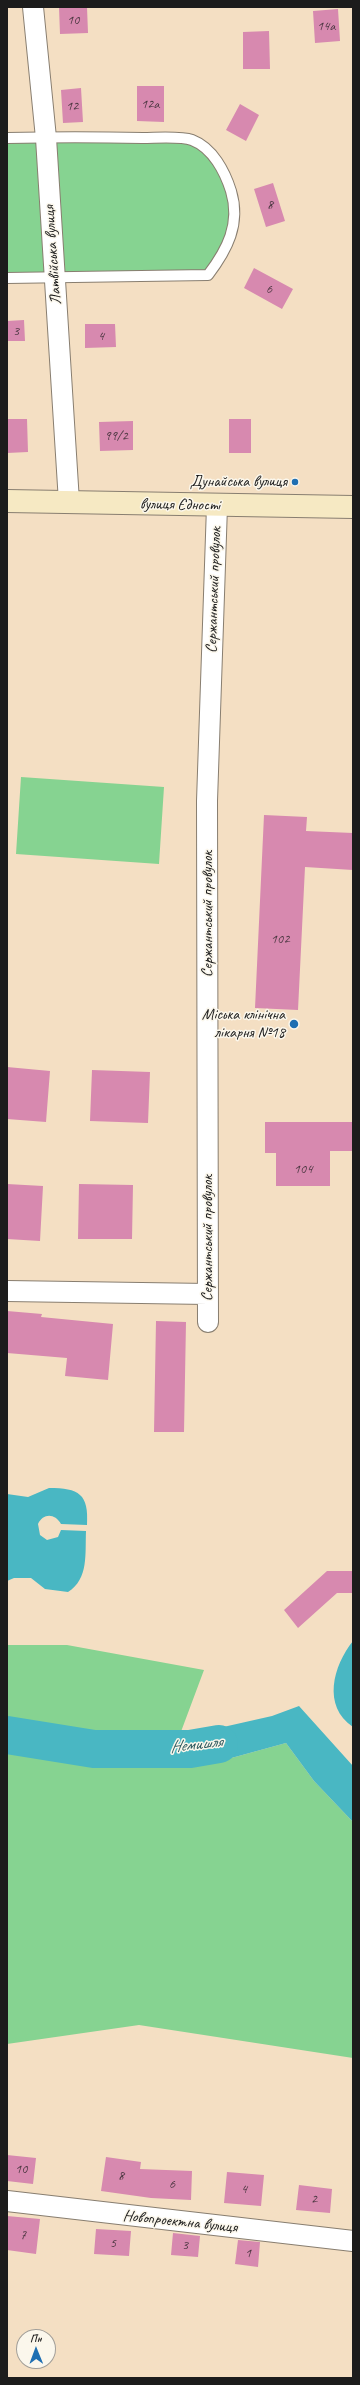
<!DOCTYPE html>
<meta charset="utf-8">
<style>
body{margin:0}
#map{position:relative;width:360px;height:2385px;overflow:hidden;background:#f4dfc3;font-family:Caveat,sans-serif}
canvas{display:block}
.frame{position:absolute;inset:0;border:8px solid #1c1c1c;pointer-events:none}
.north{position:absolute;left:16px;top:2329px;width:40px;height:40px;box-sizing:border-box;background:#fbf7ec;border:1px solid #a29f99;border-radius:50%;rotate:359deg;font-size:11px;font-weight:700;line-height:16px;text-align:center;color:#1c1c1c}
.north::after{content:'';display:block;margin:auto;width:14px;height:18px;background:#1f6fb2;clip-path:polygon(50% 0,100% 100%,50% 72%,0 100%)}
</style>
<div id="map">
<canvas width="360" height="2385"></canvas>
<div class="frame"></div>
<div class="north">Пн</div>
</div>
<script>
const c = document.querySelector('canvas').getContext('2d');
c.lineJoin = 'round';
function fillPath(path, color) { c.fillStyle = color; c.fill(path, 'evenodd'); }
function trace(path, color, width, dash) { c.strokeStyle = color; c.lineWidth = width; c.lineCap = dash ? 'butt' : 'round'; c.setLineDash(dash || []); c.stroke(path); }
function write(font, color, halo, rows, align = 'center') {
  c.font = font + ' Caveat,sans-serif'; c.lineWidth = 3; c.setLineDash([]); c.textBaseline = 'middle'; c.strokeStyle = halo; c.fillStyle = color; for (const [text, x, y, turn = 0] of rows) {
    c.save(); c.translate(x, y); c.rotate((+turn || 0) * Math.PI / 180); c.textAlign = isNaN(turn) ? turn : align; if (halo) c.strokeText(text, 0, 0); c.fillText(text, 0, 0); c.restore();
  }
}
const green = new Path2D(`
 M7,138L192,140L227,177L233,229L208,275L7,278Z
 M21,777L164,787L159,864L16,854Z
 M7,1645H67L204,1670L179,1737L160,1756L189,1766L235,1757L286,1743L314,1781L353,1822V2058L139,2025L7,2044Z`);
const water = new Path2D(`
 M49,1488C79,1488 89,1494 87,1525L61,1524C55,1513 43,1513 38,1524L40,1535L47,1540L58,1537L61,1530L86,1531C85,1553 89,1579 68,1592L45,1589L31,1578H14L7,1581V1494L28,1497Z
 M353,1641V1727C322,1706 333,1666 353,1641Z
 M299,1706L353,1766V1822L314,1781L286,1743L235,1757L189,1766L160,1756L179,1737L272,1716Z`);
const river = new Path2D(`
 M7,1735L94,1749H190L219,1744`);
const building = new Path2D(`
 M59,7H87L88,33L60,34Z
 M338,9L340,41L315,43L313,11Z
 M269,31L270,69H243V32Z
 M137,86H164V122L137,121Z
 M81,88L83,122L63,123L61,90Z
 M240,104L259,115L246,141L226,130Z
 M273,183L285,221L266,227L254,189Z
 M254,268L293,289L282,309L244,288Z
 M24,320L25,341H7V321Z
 M85,324H115L116,347L85,348Z
 M7,419H27L28,452L7,453Z
 M229,419H251V453H229Z
 M133,421V450L100,451L99,422Z
 M264,815L307,817L306,831L353,833V870L305,867L298,1010L255,1008Z
 M7,1067L50,1071L46,1122L7,1119Z
 M92,1070L150,1072L148,1123L90,1121Z
 M265,1122H353V1151H330V1186H276V1153H265Z
 M7,1184L43,1186L40,1241L7,1239Z
 M79,1184L133,1185L132,1239H78Z
 M7,1311L42,1314L41,1317L113,1324L108,1380L65,1376L67,1358L7,1353Z
 M156,1321L186,1322L184,1432H154Z
 M327,1571H353V1593H337L298,1628L284,1610Z
 M7,2155L36,2158L33,2184L7,2181Z
 M106,2157L141,2162L140,2169L192,2171L191,2200L151,2198L101,2191Z
 M227,2172L264,2175L261,2206L224,2203Z
 M299,2185L332,2189L330,2213L296,2210Z
 M7,2216L40,2219L36,2254L7,2250Z
 M96,2229L131,2231L129,2256L94,2254Z
 M173,2233L200,2236L198,2257L171,2255Z
 M238,2240L260,2242L258,2267L235,2264Z`);
const lane = new Path2D(`
 M7,138C52,137 98,137 143,138C156,138 181,136 192,140C213,148 225,172 231,191C241,224 227,250 208,275L7,278`);
const street = new Path2D(`
 M33,7L46,138L69,502
 M7,1291L208,1294
 M208,1322L207,801L217,506
 M7,2201L353,2241`);
const secondary = new Path2D(`
 M7,501L353,507`);
const markers = [
 [295,482,4,"#1f6fb2"],
 [294,1024,5,"#1f6fb2"]
];
const numberNames = [
 ["10",73,20],
 ["14а",326,26],
 ["12а",150,104],
 ["12",72,106],
 ["8",270,205],
 ["6",269,289],
 ["3",16,331],
 ["4",101,336],
 ["99/2",116,436],
 ["102",280,939],
 ["104",303,1169],
 ["10",21,2169],
 ["8",121,2176],
 ["6",172,2184],
 ["4",244,2189],
 ["2",314,2199],
 ["7",23,2235],
 ["5",113,2243],
 ["3",185,2245],
 ["1",248,2253]
];
const streetNames = [
 ["Латвійська вулиця",53,255,-94],
 ["вулиця Єдності",180,505,1],
 ["Сержантський провулок",214,590,-88],
 ["Сержантський провулок",208,914,-90],
 ["Сержантський провулок",208,1238,-90],
 ["Новопроектна вулиця",180,2222,6]
];
const poiNames = [
 ["Дунайська вулиця",287,482],
 ["Міська клінічна",285,1015],
 ["лікарня №18",285,1033]
];
const waterNames = [
 ["Немишля",196,1745,-6]
];
fillPath(green, '#86d391');
fillPath(water, '#49b7c3');
trace(river, '#49b7c3', 38);
fillPath(building, '#d789af');
trace(lane, '#887e70', 12);
trace(street, '#887e70', 22);
trace(secondary, '#887e70', 24);
trace(lane, '#fff', 10);
trace(street, '#fff', 20);
trace(secondary, '#f6e9c3', 22);
for (const [x, y, r, color] of markers) { const dot = new Path2D(); dot.arc(x, y, r, 0, 2 * Math.PI); c.fillStyle = color; c.fill(dot); trace(dot, '#fbf7ec', 1.5); }
write('14px', '#4b3741', null, numberNames);
write('16px', '#1c1c1c', '#fbf7ec', streetNames);
write('16px', '#1c1c1c', '#fbf7ec', poiNames, 'right');
write('italic 17px', '#2e5a5f', '#fbf7ec', waterNames);
</script>
